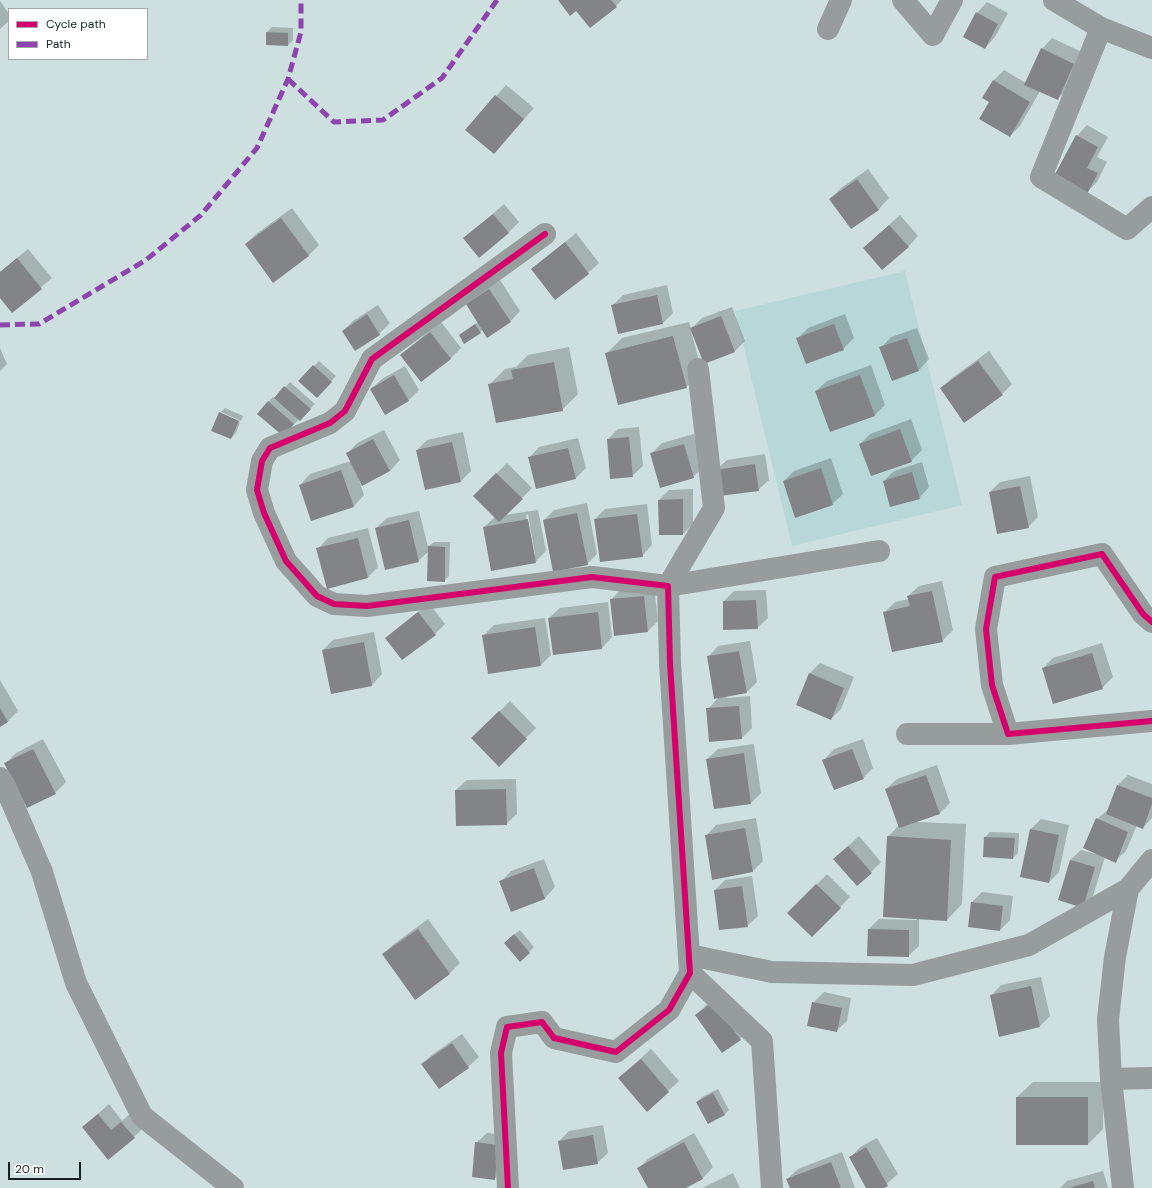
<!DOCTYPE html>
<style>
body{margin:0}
#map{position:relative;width:1152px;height:1188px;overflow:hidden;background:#cddfdf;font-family:"DM Sans",sans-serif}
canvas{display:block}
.legend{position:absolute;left:8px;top:8px;width:140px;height:52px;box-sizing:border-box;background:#fff;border:1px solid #a1a6a6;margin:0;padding:5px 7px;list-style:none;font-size:12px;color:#152121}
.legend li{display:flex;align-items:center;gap:8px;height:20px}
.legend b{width:20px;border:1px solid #a1a6a6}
.scale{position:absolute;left:8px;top:1162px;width:73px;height:18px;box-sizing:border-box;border:2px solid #152121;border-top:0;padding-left:5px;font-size:12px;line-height:14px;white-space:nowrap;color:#152121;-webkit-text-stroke:3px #fff;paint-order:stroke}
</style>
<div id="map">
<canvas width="1152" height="1188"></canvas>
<ul class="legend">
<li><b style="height:5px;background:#d6006c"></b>Cycle path</li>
<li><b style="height:5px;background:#8e44ad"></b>Path</li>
</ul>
<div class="scale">20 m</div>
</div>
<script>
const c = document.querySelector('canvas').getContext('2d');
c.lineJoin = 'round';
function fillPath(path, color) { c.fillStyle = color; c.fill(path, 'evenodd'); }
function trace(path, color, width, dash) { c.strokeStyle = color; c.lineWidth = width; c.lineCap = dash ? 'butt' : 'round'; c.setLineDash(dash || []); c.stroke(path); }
const built = new Path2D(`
 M905,271L962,505L792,546L735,311Z`);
const shadow = new Path2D(`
 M559,0H622L616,6L577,9Z
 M0,1L9,14V21L0,29Z
 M987,2L1008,13L995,37L985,48L977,13Z
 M272,27L293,28V40L288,45L267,32Z
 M1052,38L1084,53L1068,89L1057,99L1040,91L1020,126L1010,136L991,102L983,97L994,80L1004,70L1026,83L1042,49Z
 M506,85L534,108L494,153L467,130Z
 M1087,125L1108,137L1097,157L1107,162L1097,182L1087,192L1077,136Z
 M868,169L889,198L879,209L852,228L830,199L841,188Z
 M504,204L519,222L508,233L465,238Z
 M292,208L319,245L309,255L273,282L246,244L256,234Z
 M900,215L918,236L908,247L864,248Z
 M576,233L599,263L588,273L556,299L533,269Z
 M28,249L52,278L12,312L0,297V272Z
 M500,280L520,311L510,322L483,330L465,342L460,335L478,322L467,304L477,294Z
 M667,285L673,313L663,323L619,332L613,305L623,295Z
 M378,305L390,323L379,334L355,349L343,331L353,321Z
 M732,307L745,341L735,351L691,331L702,372L686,387L606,354L622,338L689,322L691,329L702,318Z
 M845,314L854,338L843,349L797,339L808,328Z
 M441,322L461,348L450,359L401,355L412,345Z
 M917,328L929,359L919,370L892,380L881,348L891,337Z
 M569,347L578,394L562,410L490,384L505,369L516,367L528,355Z
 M0,348L7,364L0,371Z
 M989,351L1012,384L1002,394L941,388L952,378Z
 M319,361L336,376L322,392L300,381Z
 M871,365L885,405L875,415L831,431L816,391L827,381Z
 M405,366L419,390L409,400L386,414L371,389L382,379Z
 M290,382L315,404L288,430L268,402L273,397L275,398Z
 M225,408L243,416L241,421L221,412Z
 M221,412V414L240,422L236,433L231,438L220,413Z
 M911,419L922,450L911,461L860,444L870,434Z
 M639,427L643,466L632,476L608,439L618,429Z
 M384,430L400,460L390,471L358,477L364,495L354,506L312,520L300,485L310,474L351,461L347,454L357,443Z
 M463,432L471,471L461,481L426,489L417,450L427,440Z
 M694,434L704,467L693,477L652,453L662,443Z
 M578,438L586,468L575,479L529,458L539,447Z
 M765,454L769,480L758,490L716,470L727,460Z
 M831,458L843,494L832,504L784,481L794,471Z
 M922,462L929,487L919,498L884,481L894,471Z
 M507,463L532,488L505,515L538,510L546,551L535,562L484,527L495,517L474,496ZM528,514L535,555H533L526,515Z
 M1030,476L1038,517L1028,527L990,492L1000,482Z
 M693,489V524L683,534L659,500L669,490Z
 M587,503L597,554L587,564L544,520L554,510Z
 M647,504L652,545L642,556L595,519L605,509Z
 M419,511L428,547L434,542H450L449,576L444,581L429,551L418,561L376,528L387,518Z
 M368,528L378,567L368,577L328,588L318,549L328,538Z
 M942,581L953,630L942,641L884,613L895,602L909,599L908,596L919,586Z
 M654,586L658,621L648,631L611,600L621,589Z
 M766,590L768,618L757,628L724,601L734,591Z
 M608,602L612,637L602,648L549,618L560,608Z
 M429,603L445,624L435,634L386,638Z
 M545,618L551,655L541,665L489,673L483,636L494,625Z
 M374,632L382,674L372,685L323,650L333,640Z
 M750,641L757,682L747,692L726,696L727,698L750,696L752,728L742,738L708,709L719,697L708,657L718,646Z
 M1102,643L1113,677L1102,688L1043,668L1053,658Z
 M820,663L854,677L841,709L831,719L809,674Z
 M0,680L18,711L7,722L0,726Z
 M510,701L536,728L499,765L473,738Z
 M43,739L66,782L55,793L28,807L5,764L16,753Z
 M863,739L873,768L863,778L824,760L834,749Z
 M754,744L761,793L751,803L714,808L707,759L718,749Z
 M937,765L950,803L940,813L915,822L966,824L962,904L947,920L919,918V946L908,956L868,930L879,919L917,920L888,837L899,825L886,789L897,779Z
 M1128,775L1152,784V818L1143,828L1137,825L1126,851L1115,861L1105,857L1093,896L1083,907L1059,899L1070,860L1081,850L1096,854L1097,819L1109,809L1118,785Z
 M516,779L517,814L506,824L456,790L467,780Z
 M756,818L763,861L753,871L706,836L716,825Z
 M1041,819L1069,825L1059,872L1049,882L1031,829Z
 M990,832L1019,833L1018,853L1013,858L984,856L985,837Z
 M859,836L881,862L871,872L834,859Z
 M544,859L555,887L545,898L512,910L501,882L511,871Z
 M827,874L850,897L812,936L789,913Z
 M752,876L758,916L747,926L715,890L725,880Z
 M982,892L1013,896L1010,920L1000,930L969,926L972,902Z
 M428,919L460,963L450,973L415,998L383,954L394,944Z
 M520,930L534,947L529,952L510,938Z
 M1041,977L1050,1016L1039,1027L991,996L1001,985Z
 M824,992L851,998L847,1021L836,1031L813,1003Z
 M724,993L750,1029L740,1039L696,1015L706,1005Z
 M462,1034L479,1057L468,1067L439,1087L422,1064L433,1054Z
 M651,1049L679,1081L647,1110L619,1078Z
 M1033,1082H1103V1129L1088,1144L1017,1097Z
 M718,1089L729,1110L724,1115L697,1102L702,1097Z
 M109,1104L122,1121L132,1112L144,1127L134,1137L83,1127Z
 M603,1125L608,1153L597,1163L559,1141L569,1131Z
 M487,1133L508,1135L505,1168L494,1179L476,1143Z
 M694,1133L713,1167L703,1178L684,1188H650L639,1168L649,1158Z
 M877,1138L898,1174L882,1188H868L850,1158L860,1147Z
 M842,1152L855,1188H791L787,1179L798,1169Z
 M1103,1171L1108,1188H1060L1067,1181Z
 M733,1173L740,1188H702Z`);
const building = new Path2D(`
 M558,0H611L617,7L590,28L576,11L570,16Z
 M976,12L998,24L985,49L963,37Z
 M266,32L288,33V46L266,45Z
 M1041,48L1074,64L1058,100L1024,85Z
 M993,80L1030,102L1010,137L979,119L989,102L982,98Z
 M495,95L524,119L494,154L465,130Z
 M1076,135L1098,147L1087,168L1098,173L1087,194L1054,176Z
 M857,179L879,210L851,229L829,199Z
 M493,214L509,233L479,258L463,238Z
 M281,218L309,256L273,283L245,244Z
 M889,225L909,247L882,270L863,248Z
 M565,242L589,274L555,300L531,269Z
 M17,258L42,289L12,313L0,298V272Z
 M489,289L511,322L487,338L466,304Z
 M657,295L663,324L618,334L611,305Z
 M367,314L380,335L355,351L342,331Z
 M721,316L735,352L704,364L690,328Z
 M475,324L481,333L464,344L459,335Z
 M834,324L844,350L806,364L796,338Z
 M430,332L451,359L421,382L400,355Z
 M673,336L687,388L618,405L605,353Z
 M907,338L919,371L892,381L879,347Z
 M978,361L1003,395L964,423L940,388Z
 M554,362L563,411L496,423L488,384L513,379L511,370Z
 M313,365L332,382L317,398L298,381Z
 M394,375L409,401L385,415L370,389Z
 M860,375L875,416L830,432L815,391Z
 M284,386L311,409L300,421L274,398Z
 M268,401L294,424L283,436L257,414Z
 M219,412L239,421L231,439L211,431Z
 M900,429L912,462L871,476L859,444Z
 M629,437L633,477L610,479L607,439Z
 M373,439L390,471L362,486L346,453Z
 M452,442L461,482L425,490L416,450Z
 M684,444L694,478L660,488L650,453Z
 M568,448L576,479L536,489L528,457Z
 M755,464L759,491L719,496L715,470Z
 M821,468L833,505L795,518L783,481Z
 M341,470L354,507L311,521L299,485Z
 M912,472L920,499L890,507L883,481Z
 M496,473L523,499L499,522L473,496Z
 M1020,486L1029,528L997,534L989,492Z
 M683,499V535H659L658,500Z
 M577,513L588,565L553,572L543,520Z
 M637,514L643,557L600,562L594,519Z
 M528,519L536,563L491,571L483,527Z
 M409,520L419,562L385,570L375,528Z
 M358,538L368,578L327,589L316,548Z
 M428,546L445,547V582L427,581Z
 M932,591L943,642L892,652L883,612L910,606L907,596Z
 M644,596L648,632L614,636L610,599Z
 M756,600L758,629L723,630V601Z
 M418,612L436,635L402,660L385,638Z
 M598,612L602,649L553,655L548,618Z
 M535,627L541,666L488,674L482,635Z
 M364,642L372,686L331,694L322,650Z
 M739,651L747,693L714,699L707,656Z
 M1092,653L1103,689L1053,704L1042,668Z
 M809,673L844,688L831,720L796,705Z
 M739,706L742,739L709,742L706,708Z
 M0,708L8,722L0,727Z
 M499,711L527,739L499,767L471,738Z
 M33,749L56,794L27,808L4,763Z
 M852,749L864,779L834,790L822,760Z
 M744,753L751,804L714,809L706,759Z
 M926,775L940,814L899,828L885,789Z
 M1117,785L1152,798V804L1143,829L1106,814Z
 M506,789L507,825L456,826L455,790Z
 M1096,818L1128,832L1116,863L1083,848Z
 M745,828L753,872L712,880L705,835Z
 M1030,829L1059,835L1049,883L1020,877Z
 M887,836L951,840L947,921L883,917Z
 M984,837L1015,838L1013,859L983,857Z
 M848,846L872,873L857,886L833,859Z
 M1070,860L1095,867L1083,908L1058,900Z
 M534,868L545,899L511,912L499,881Z
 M816,884L841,908L812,937L787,913Z
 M742,886L748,927L719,930L714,890Z
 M971,902L1003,906L1000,931L968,927Z
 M418,929L450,974L415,1000L382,954Z
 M868,929L909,930V957L867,956Z
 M514,934L530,953L520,962L504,943Z
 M1031,986L1040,1027L999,1037L990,995Z
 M713,1002L741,1040L722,1053L695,1015Z
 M812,1002L842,1008L837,1032L807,1026Z
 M452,1043L469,1068L439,1089L421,1064Z
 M641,1059L669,1092L647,1112L618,1078Z
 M713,1093L725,1115L708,1124L696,1102Z
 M1016,1097H1088V1145H1016Z
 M98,1114L111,1130L121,1122L135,1138L108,1160L82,1127Z
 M593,1135L598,1164L563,1170L558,1141Z
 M475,1142L498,1145L495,1180L472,1177Z
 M684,1142L703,1179L686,1188H648L637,1168Z
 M866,1147L888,1186L884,1188H866L849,1157Z
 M831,1162L841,1188H790L786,1179Z
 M1093,1181L1095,1188H1069Z`);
const minor = new Path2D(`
 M903,0L933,35L952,0
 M1054,0L1101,28L1152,48
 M1101,28L1041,177L1127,229L1152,207
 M828,29L841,0
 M668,586L714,508L698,369
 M668,586L879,551
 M1152,622L1143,614L1102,554L995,577L986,629L992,685L1008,734L1152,721
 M907,734H1008
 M0,778L5,786L42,872L76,983L142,1116L233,1188
 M689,955L772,972L913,975L1029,945L1128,889
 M690,973L762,1041L772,1188
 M1111,1079L1152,1078
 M508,1188L501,1053L507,1027L542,1022L554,1038L616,1052L669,1010L690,973L670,663L668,586L592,577L367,606L334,604L317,596L286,561L264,513L257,490L262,461L270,448L330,423L345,411L372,359L545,234
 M1123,1188L1111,1079L1108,1019L1115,957L1128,889L1152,860`);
const quiet = new Path2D(`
 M288,79L334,122L383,120L442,78L497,0
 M0,325L39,324L146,260L201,215L257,148L288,79L301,32V0`);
const cycleway = new Path2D(`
 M1152,622L1143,614L1102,554L995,577L986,629L992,685L1008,734L1152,721
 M508,1188L501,1053L507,1027L542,1022L554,1038L616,1052L669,1010L690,973L670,663L668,586L592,577L367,606L334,604L317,596L286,561L264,513L257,490L262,461L270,448L330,423L345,411L372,359L545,234`);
fillPath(built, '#b8d7d7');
fillPath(shadow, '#0003');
fillPath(building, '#828488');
trace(minor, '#979d9d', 22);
trace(quiet, '#8e44ad', 5, [10, 5]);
trace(cycleway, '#d6006c', 6);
</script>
